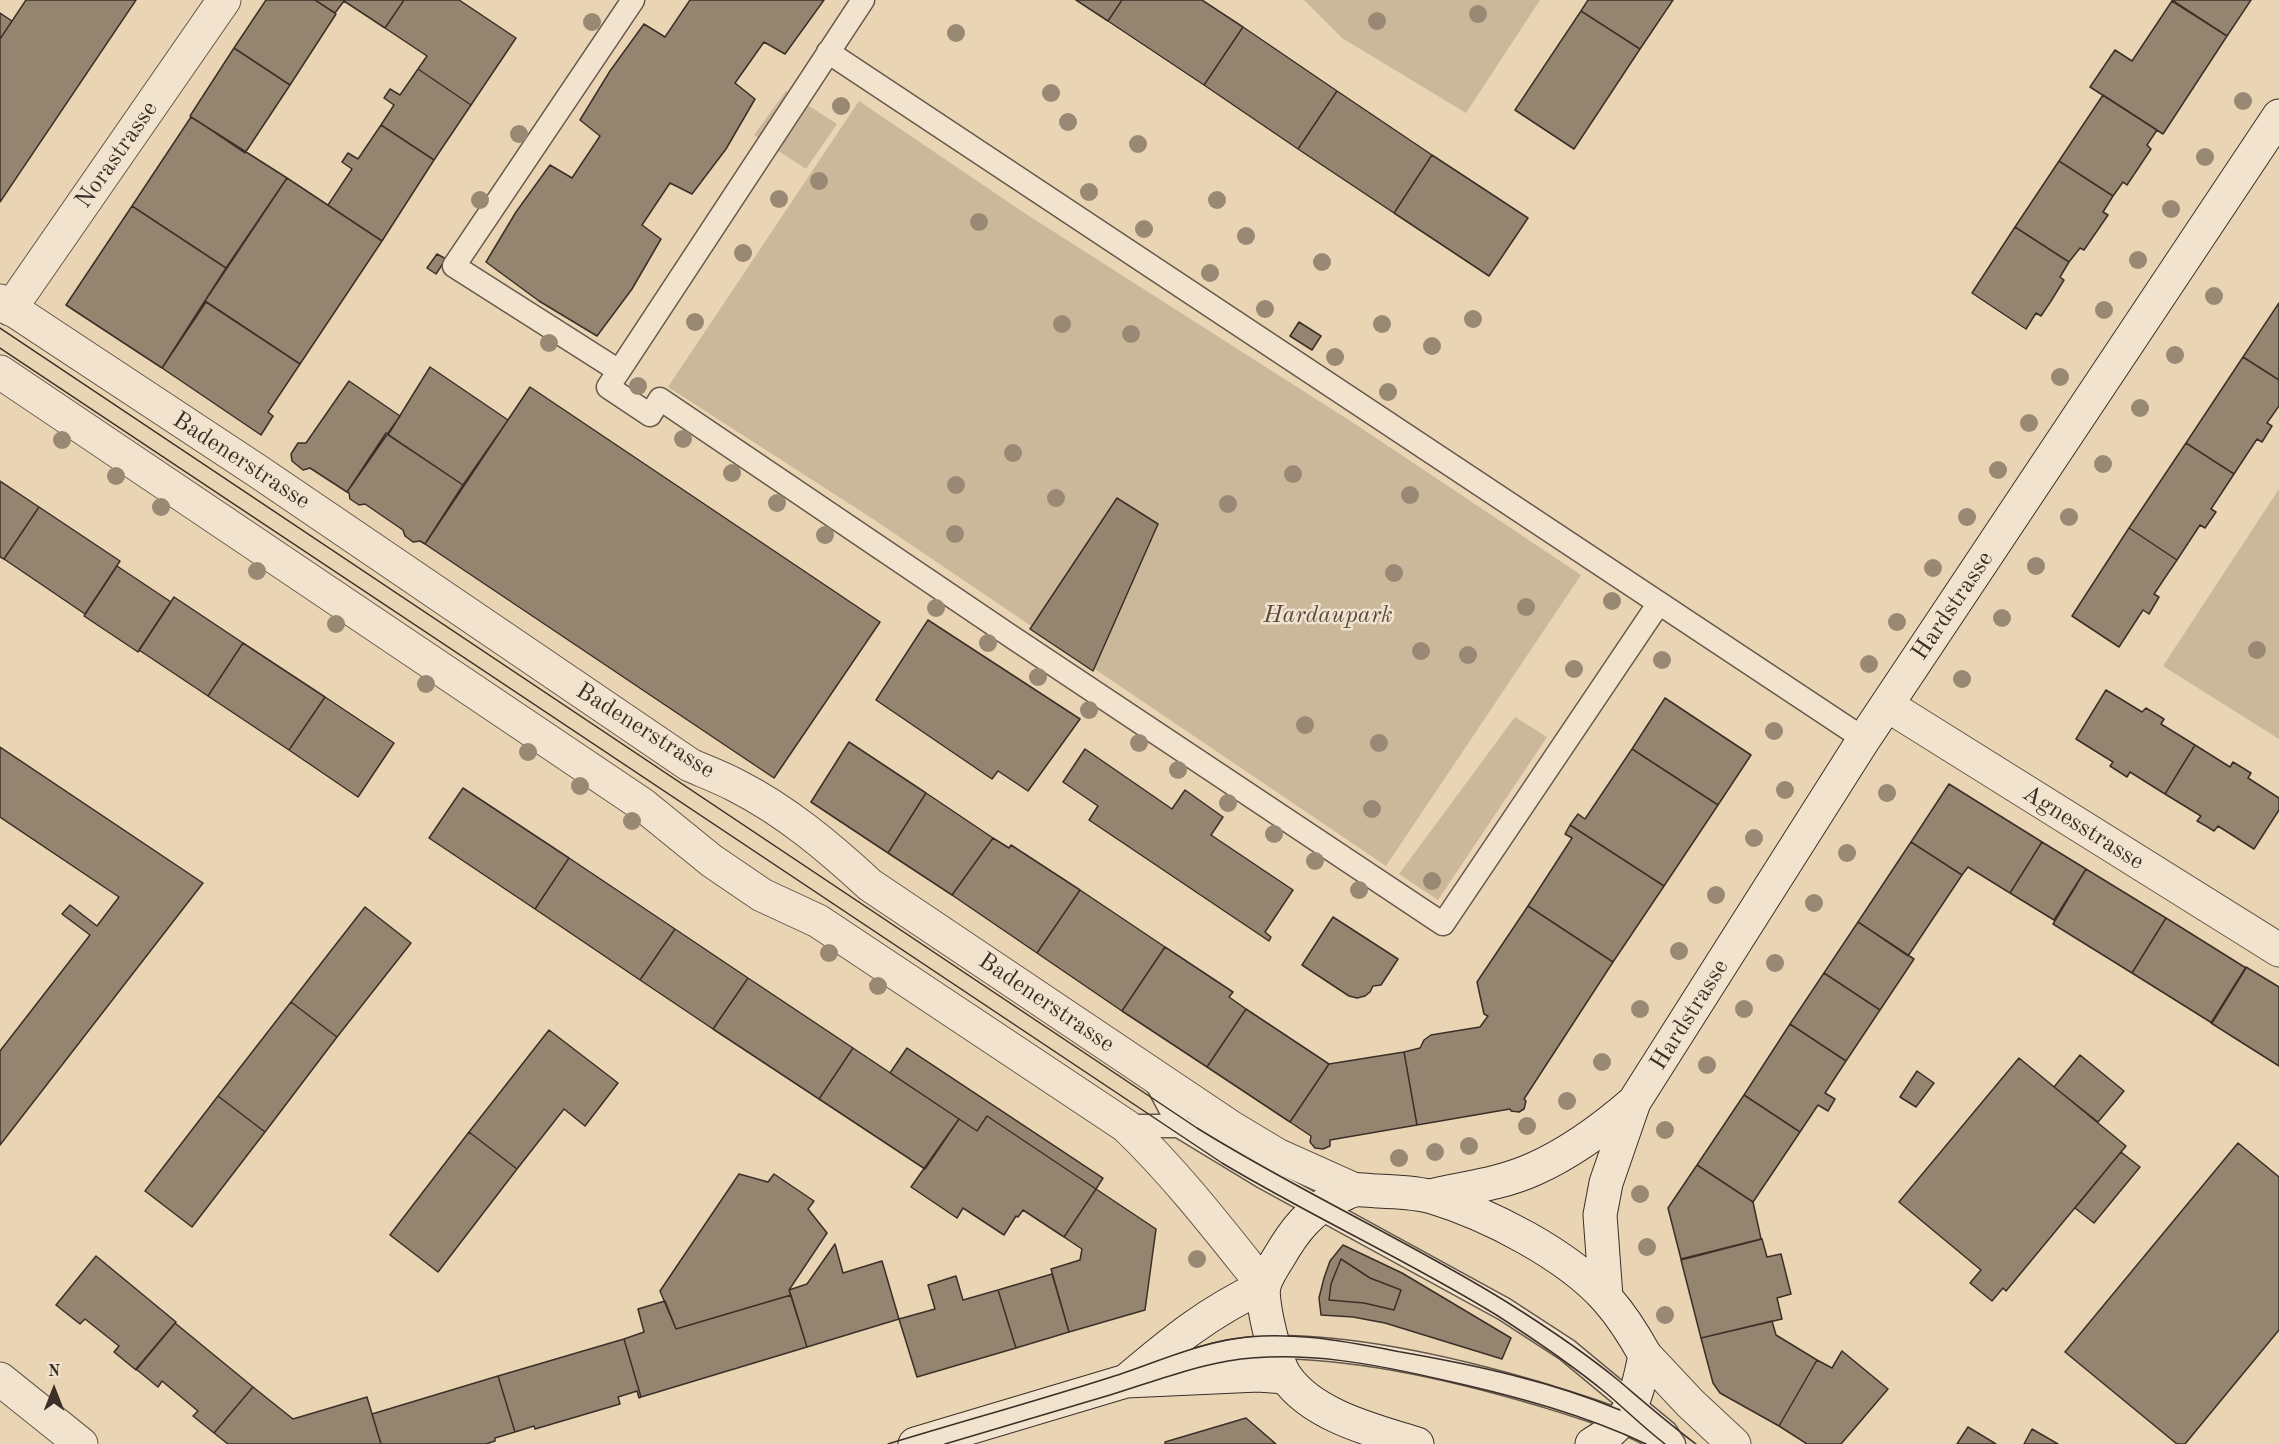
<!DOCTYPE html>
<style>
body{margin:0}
#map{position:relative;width:2279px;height:1444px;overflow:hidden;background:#e9d4b3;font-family:"Old Standard TT",serif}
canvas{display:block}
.north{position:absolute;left:24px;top:1360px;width:60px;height:60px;-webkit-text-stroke:4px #f1e3ce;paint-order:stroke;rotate:0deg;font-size:16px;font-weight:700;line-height:24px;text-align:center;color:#3b2f27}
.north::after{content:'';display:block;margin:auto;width:21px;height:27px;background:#3b2f27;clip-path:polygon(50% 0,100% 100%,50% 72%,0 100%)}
</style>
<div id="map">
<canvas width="2279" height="1444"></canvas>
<div class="north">N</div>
</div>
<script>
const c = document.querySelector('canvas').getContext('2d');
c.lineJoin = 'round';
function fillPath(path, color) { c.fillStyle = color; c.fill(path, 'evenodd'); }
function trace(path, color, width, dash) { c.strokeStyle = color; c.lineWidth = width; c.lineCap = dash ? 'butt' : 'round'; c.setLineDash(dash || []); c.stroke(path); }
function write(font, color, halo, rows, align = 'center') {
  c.font = font + ' "Old Standard TT",serif'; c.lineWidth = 5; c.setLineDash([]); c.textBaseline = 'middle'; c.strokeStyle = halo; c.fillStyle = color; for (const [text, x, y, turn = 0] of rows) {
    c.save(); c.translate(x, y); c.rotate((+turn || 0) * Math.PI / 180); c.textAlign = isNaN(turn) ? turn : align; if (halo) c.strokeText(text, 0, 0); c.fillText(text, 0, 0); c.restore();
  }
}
const green = new Path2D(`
 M1304,0H1540L1466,113L1342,38Z
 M786,91L837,124L806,169L754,135Z
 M859,101L1026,214L1355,424L1581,575L1386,866L873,519L668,387Z
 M2279,489V739L2163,666Z
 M1515,717L1547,737L1438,900L1399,874Z`);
const building = new Path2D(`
 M26,0H136L0,202V39Z
 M266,0H315L336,14L290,85L234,48Z
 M315,0H404L385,28L344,1L335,13Z
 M404,0H459L516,38L471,105L418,69L427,56L385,28Z
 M690,0H824L785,54L764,42L735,83L755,99L726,149L692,194L670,183L642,225L661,239L632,289L597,336L539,301L486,262L516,212L550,165L572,178L600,136L580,120L610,71L644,24L665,37Z
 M1076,0H1122L1108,21Z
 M1122,0H1202L1243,27L1204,85L1108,21Z
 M1588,0H1673L1640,49L1581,11Z
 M2172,0H2251L2227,36Z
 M2172,1L2227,36L2163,134L2090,87L2115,50L2132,61Z
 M1581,11L1640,49L1574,149L1515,110Z
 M0,13L12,21L0,39Z
 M1243,27L1337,91L1298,149L1204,85Z
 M234,48L290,85L245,153L190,116Z
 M418,69L471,105L434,160L381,125L394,105L384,98L390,89L400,95Z
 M1337,91L1432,155L1394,213L1298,149Z
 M2103,95L2157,130L2147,145L2151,149L2127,185L2123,182L2113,196L2059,161Z
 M191,117L287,178L226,268L132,206Z
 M381,125L434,160L382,241L328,205L352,169L342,162L348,153L358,159Z
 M1432,155L1528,218L1489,276L1394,213Z
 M2059,161L2113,196L2103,212L2108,215L2084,250L2080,248L2069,262L2015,227Z
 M287,178L382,241L300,364L205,301Z
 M132,206L226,268L162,368L66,305Z
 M2015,227L2069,262L2060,277L2064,280L2051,301L2041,316L2036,313L2026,329L1972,293Z
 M437,254L446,259L436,274L427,268Z
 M206,302L300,364L268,412L273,416L261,435L162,368Z
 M2279,303V380L2243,357Z
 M1299,322L1321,336L1312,350L1290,336Z
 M2243,357L2279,380V406L2267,423L2272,426L2262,442L2257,439L2234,474L2186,443Z
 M430,367L508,420L463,485L388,435Z
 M349,381L400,416L347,492L310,468L303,470L292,461L291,454L298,443H306Z
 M530,387L880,622L774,778L425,544Z
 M386,433L463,485L425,544L420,541L413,542L405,536L403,530L365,504L359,505L350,499L349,493L347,492Z
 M2186,443L2234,474L2211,509L2216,512L2205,528L2200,525L2177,560L2129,528Z
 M0,481L39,507L4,559L0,557Z
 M1117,498L1158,524L1093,671L1030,629Z
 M39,507L120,561L85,614L4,559Z
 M2129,528L2177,560L2154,594L2159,597L2149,614L2143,610L2119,647L2072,616Z
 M117,566L171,602L138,652L84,616Z
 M174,597L243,643L208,696L139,650Z
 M928,620L1080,719L1028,791L998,771L992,779L876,700Z
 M243,643L325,697L289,750L208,696Z
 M2106,690L2142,712L2146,708L2164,719L2161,724L2195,745L2165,794L2130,772L2127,777L2110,766L2113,762L2076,739Z
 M325,697L394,743L358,797L289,750Z
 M1665,698L1751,755L1718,805L1632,749Z
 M849,742L926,793L888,853L811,802Z
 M2195,745L2230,767L2233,762L2251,773L2248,778L2279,798V810L2254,849L2218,826L2214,831L2206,826L2197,821L2201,816L2165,794Z
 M0,747L203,883L0,1145V1051L90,935L62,914L70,905L97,926L119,897L0,817Z
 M1085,749L1172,809L1185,790L1223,817L1211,835L1293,890L1265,932L1271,937L1269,941L1089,820L1098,806L1063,782Z
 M1632,749L1718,805L1664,886L1570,825L1578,814L1585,819Z
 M1949,784L2042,842L2010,893L1968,867L1962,875L1911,842Z
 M463,788L569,858L535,909L429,838Z
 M926,793L993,838L952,895L888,853Z
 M1570,825L1664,886L1613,962L1528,906L1572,838L1565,834Z
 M993,838L1009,848L1011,845L1080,890L1037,953L952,895Z
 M1911,842L1962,875L1908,956L1858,922Z
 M2042,842L2086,869L2054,920L2010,893Z
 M569,858L675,929L640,980L535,909Z
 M2086,869L2166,918L2132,973L2053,924Z
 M1080,890L1165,947L1122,1011L1037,953Z
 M1528,906L1613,962L1524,1099L1526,1101L1524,1109L1519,1112L1511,1111L1510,1109L1417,1125L1404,1052L1420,1048L1424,1040L1431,1035L1480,1027L1488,1016L1484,1014L1477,982Z
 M365,907L411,943L337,1037L291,1002Z
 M1333,917L1398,959L1381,985L1373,986L1370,992L1365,996L1357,998L1349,996L1302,965Z
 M2166,918L2246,968L2212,1023L2132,973Z
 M1858,922L1914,959L1880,1010L1824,973Z
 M675,929L748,978L713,1029L640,980Z
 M1165,947L1233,992L1229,997L1246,1009L1207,1067L1122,1011Z
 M2246,967L2279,987V1066L2211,1023Z
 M1824,973L1880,1010L1846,1061L1790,1024Z
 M748,978L853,1048L819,1099L713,1029Z
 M291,1002L337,1037L265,1132L218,1096Z
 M1246,1009L1329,1064L1290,1122L1207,1067Z
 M1790,1024L1846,1061L1825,1093L1835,1099L1828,1111L1818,1105L1800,1132L1744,1095Z
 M549,1030L618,1083L585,1126L564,1109L517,1169L469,1132Z
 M853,1048L959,1119L925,1169L819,1099Z
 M907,1048L1103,1178L1096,1189L987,1116L977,1131L890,1073Z
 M1404,1052L1417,1125L1330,1140V1146L1323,1149L1315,1148L1310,1142L1311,1136L1290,1122L1329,1064Z
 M2080,1055L2124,1091L2098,1122L2054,1087Z
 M2019,1058L2126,1146L2006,1291L2003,1288L1992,1301L1970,1283L1981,1270L1899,1202Z
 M1917,1071L1934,1083L1916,1107L1900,1097Z
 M1744,1095L1800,1132L1753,1202L1697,1165Z
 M218,1096L265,1132L192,1227L145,1191Z
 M987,1116L1096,1189L1064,1237L1023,1210L1018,1217L1016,1216L1004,1235L963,1208L957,1218L911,1187L959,1119L977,1131Z
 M469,1132L517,1169L438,1272L390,1235Z
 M2238,1143L2279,1177V1330L2185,1444H2177L2065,1352Z
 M2121,1152L2140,1167L2094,1223L2075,1208Z
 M1697,1165L1753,1202L1761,1239L1681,1259L1668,1208Z
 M739,1174L768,1182L774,1174L814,1201L808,1209L827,1233L789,1290L791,1295L676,1329L660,1291Z
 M1096,1189L1156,1229L1145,1310L1069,1332L1051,1269L1080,1260L1082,1249L1064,1237Z
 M1762,1239L1767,1257L1781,1254L1791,1294L1777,1298L1782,1319L1701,1338L1681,1260Z
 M835,1244L843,1273L882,1261L899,1319L807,1347L789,1290L807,1284Z
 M1343,1245L1402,1273L1511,1338L1502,1359L1385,1323L1353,1317L1321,1315L1319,1298L1324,1278L1330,1261ZM1341,1259L1370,1278L1401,1290L1394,1310L1364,1303L1329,1300L1331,1284Z
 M96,1256L176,1322L136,1370L114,1352L119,1346L85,1319L80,1324L56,1305Z
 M1341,1259L1370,1278L1401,1290L1394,1310L1364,1303L1329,1300L1331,1284Z
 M1052,1274L1069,1332L1016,1348L998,1290Z
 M956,1276L963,1300L998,1290L1016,1348L917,1377L899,1319L935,1309L928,1285Z
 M791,1295L807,1347L641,1397L624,1339L644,1332L638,1309L665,1301L676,1329Z
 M1772,1321L1776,1335L1817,1360L1779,1426L1720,1393L1713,1383L1701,1338Z
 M175,1323L253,1387L214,1433L193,1416L198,1411L162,1381L158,1387L136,1369Z
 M624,1339L641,1397L639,1398L637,1391L618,1397L620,1404L535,1429L534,1426L515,1432L498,1376Z
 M1842,1351L1888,1389L1841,1444H1807L1779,1426L1817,1360L1832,1368Z
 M498,1376L515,1432L495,1438V1441L486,1444H381L372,1414Z
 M253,1387L293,1419L367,1397L381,1444H228L214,1433Z
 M1246,1418L1276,1444H1165V1442Z
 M1968,1427L1996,1444H1957Z
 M2032,1429L2058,1444H2024Z`);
const service = new Path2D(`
 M633,0L454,266L619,371L608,387L650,415L660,399L1009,635L1443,924L1659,603
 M828,52L1864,739
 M619,371L863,0
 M1154,1078L1179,1126L1263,1177L1504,1309L1567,1350L1666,1432L1674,1444
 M1126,1126H1179
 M1159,1371C1197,1359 1234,1347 1275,1347C1363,1347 1459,1370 1543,1395C1585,1408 1629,1421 1666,1444`);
const minor = new Path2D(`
 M10,309L224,0
 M1887,705L2279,950
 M0,1379L81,1444`);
const tertiary = new Path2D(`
 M0,301L259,472L690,765C706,772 722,778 737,786C786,811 829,847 870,885L1232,1128L1277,1155L1355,1190
 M0,372L643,805L712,861L762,895L818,921L1126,1126C1177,1175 1220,1231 1264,1286
 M1645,1355L1690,1403L1734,1444`);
const secondary = new Path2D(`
 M1430,1196C1464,1188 1501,1184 1534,1169C1570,1153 1604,1128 1634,1102
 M1606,1297L1600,1215L1606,1183L1634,1102L1864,739L2279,116
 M1126,1381C1172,1342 1208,1312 1264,1286
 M915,1444L1126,1381L1258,1375L1286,1377
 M1417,1444C1375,1431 1313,1416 1286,1377C1276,1363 1260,1301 1264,1285C1267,1276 1274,1265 1279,1257C1294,1231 1310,1210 1338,1197C1343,1195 1349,1191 1355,1190C1362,1189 1371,1191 1378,1191C1395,1192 1415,1192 1432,1197C1488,1214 1567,1254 1607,1299C1622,1316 1634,1335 1645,1355C1637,1397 1631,1422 1592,1444`);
const tram = new Path2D(`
 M0,328L1197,1128C1298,1191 1409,1241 1510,1304C1548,1328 1584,1352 1618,1380C1644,1402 1669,1424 1696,1444
 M0,348L1222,1163C1312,1217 1409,1261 1498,1316C1535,1340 1572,1365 1606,1393C1626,1410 1644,1428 1665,1444
 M888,1444C960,1422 1033,1402 1105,1379C1145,1367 1185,1348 1226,1340C1284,1329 1344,1341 1401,1352C1475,1365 1550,1381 1620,1410
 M945,1444C1000,1428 1055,1411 1110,1395C1149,1383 1188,1368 1228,1361C1303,1349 1380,1365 1452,1382C1518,1397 1585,1415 1646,1444`);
const trees = [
 [1478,14],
 [1377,21],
 [592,22],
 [956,33],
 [1051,93],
 [2243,101],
 [841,106],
 [1068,122],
 [519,134],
 [1138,144],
 [2205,157],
 [819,181],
 [1089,192],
 [779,199],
 [480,200],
 [1217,200],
 [2171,209],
 [979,222],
 [1144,229],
 [1246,236],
 [743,253],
 [2138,260],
 [1322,262],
 [1210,273],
 [2214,296],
 [1265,309],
 [2104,310],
 [1473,319],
 [695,322],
 [1062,324],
 [1382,324],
 [1131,334],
 [549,343],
 [1432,346],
 [2175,355],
 [1335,357],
 [2060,377],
 [638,386],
 [1388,392],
 [2140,408],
 [2029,423],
 [683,439],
 [62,440],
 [1013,453],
 [2103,464],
 [1998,470],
 [732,473],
 [1293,474],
 [116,476],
 [956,485],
 [1410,495],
 [1056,498],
 [777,503],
 [1228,504],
 [161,507],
 [1967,517],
 [2069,517],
 [955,534],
 [825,535],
 [2036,566],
 [1933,568],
 [257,571],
 [1394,573],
 [1612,601],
 [1526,607],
 [936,608],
 [2002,618],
 [1897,622],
 [336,624],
 [988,643],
 [2257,650],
 [1421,651],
 [1468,655],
 [1662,660],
 [1869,664],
 [1574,669],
 [1038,677],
 [1962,679],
 [426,684],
 [1089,710],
 [1305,725],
 [1774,731],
 [1139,743],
 [1379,743],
 [528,752],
 [1178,770],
 [580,786],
 [1785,790],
 [1887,793],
 [1228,803],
 [1372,809],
 [632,821],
 [1274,834],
 [1754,838],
 [1847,853],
 [1315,861],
 [1432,881],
 [1359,890],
 [1716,895],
 [1814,903],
 [1679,951],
 [829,953],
 [1775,963],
 [878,986],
 [1640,1009],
 [1744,1009],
 [1602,1062],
 [1707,1065],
 [1567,1101],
 [1527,1126],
 [1665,1130],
 [1469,1146],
 [1435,1152],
 [1399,1158],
 [1640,1194],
 [1647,1247],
 [1197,1259],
 [1665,1315]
];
const streetNames = [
 ["Norastrasse",117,155,-55],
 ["Badenerstrasse",241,461,33],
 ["Hardstrasse",1953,606,-56],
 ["Badenerstrasse",645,731,32],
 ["Agnesstrasse",2083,828,32],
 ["Badenerstrasse",1046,1003,34],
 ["Hardstrasse",1690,1015,-58]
];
const parkNames = [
 ["Hardaupark",1328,616]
];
fillPath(green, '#cbb89b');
fillPath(building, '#958570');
trace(building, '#3b2f27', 1.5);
trace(service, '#66584a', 25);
trace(minor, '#66584a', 35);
trace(tertiary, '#66584a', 35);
trace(secondary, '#3b2f27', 35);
trace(service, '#f1e3ce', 22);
trace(minor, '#f1e3ce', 33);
trace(tertiary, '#f1e3ce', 33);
trace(secondary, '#f1e3ce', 33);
trace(tram, '#3b2f27', 1.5);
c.fillStyle = '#998873';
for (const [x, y] of trees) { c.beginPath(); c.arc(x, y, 9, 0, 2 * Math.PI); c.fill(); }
write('24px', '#3b2f27', '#f1e3ce', streetNames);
write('italic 24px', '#584a3e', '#f1e3ce', parkNames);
</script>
